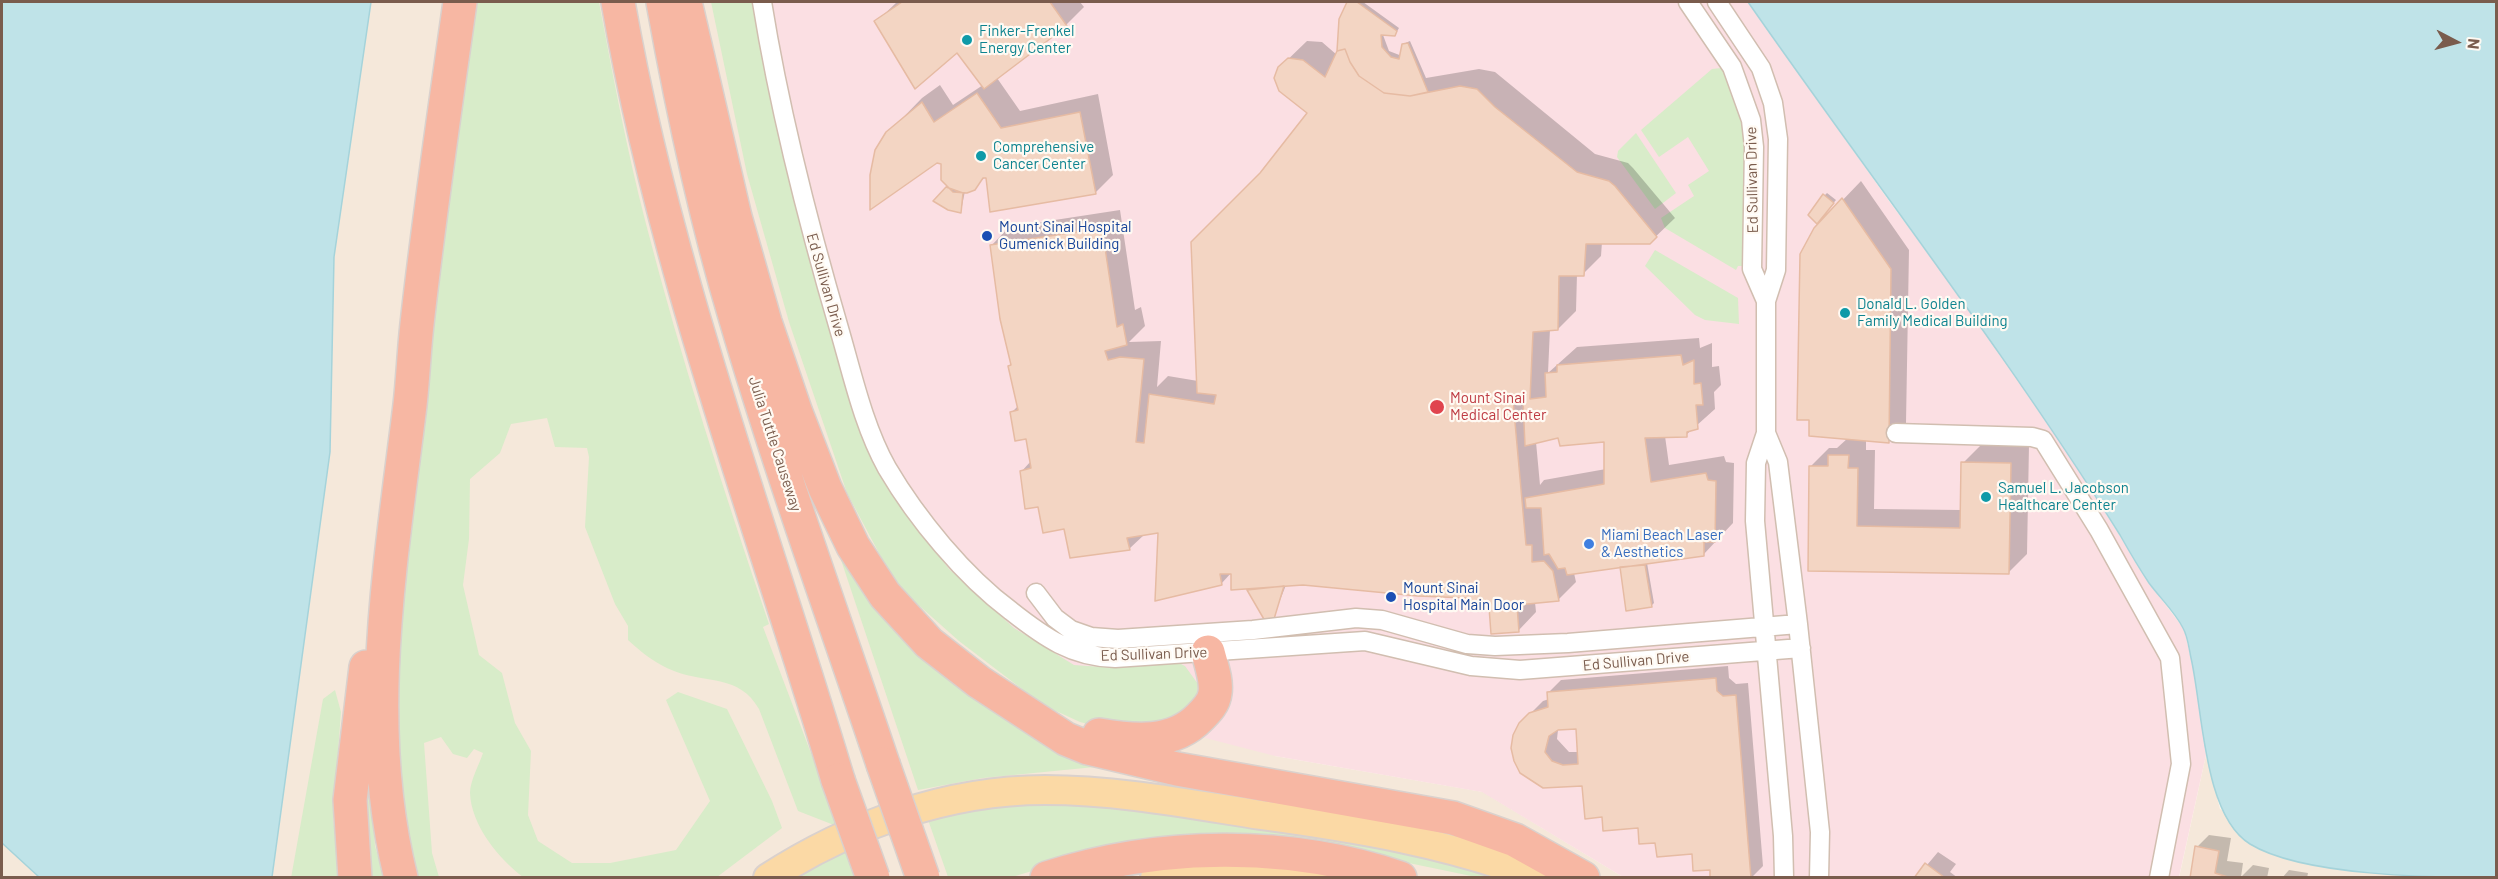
<!DOCTYPE html>
<style>
body{margin:0}
#map{position:relative;width:2498px;height:879px;overflow:hidden;background:#fdf6ec;font-family:Barlow,sans-serif}
canvas{display:block}
.frame{position:absolute;inset:0;border:3px solid #7a5c4d;pointer-events:none}
.north{position:absolute;left:2426px;top:12px;width:60px;height:60px;-webkit-text-stroke:4px #fffaf3;paint-order:stroke;rotate:96deg;font-size:16px;font-weight:700;line-height:24px;text-align:center;color:#7a5c4d}
.north::after{content:'';display:block;margin:auto;width:21px;height:27px;background:#7a5c4d;clip-path:polygon(50% 0,100% 100%,50% 72%,0 100%)}
</style>
<div id="map">
<canvas width="2498" height="879"></canvas>
<div class="frame"></div>
<div class="north">N</div>
</div>
<script>
const c = document.querySelector('canvas').getContext('2d');
c.lineJoin = 'round';
function fillPath(path, color) { c.fillStyle = color; c.fill(path, 'evenodd'); }
function trace(path, color, width, dash) { c.strokeStyle = color; c.lineWidth = width; c.lineCap = dash ? 'butt' : 'round'; c.setLineDash(dash || []); c.stroke(path); }
function write(font, color, halo, rows, align = 'center') {
  c.font = font + ' Barlow,sans-serif'; c.lineWidth = 4.5; c.setLineDash([]); c.textBaseline = 'middle'; c.strokeStyle = halo; c.fillStyle = color; for (const [text, x, y, turn = 0] of rows) {
    c.save(); c.translate(x, y); c.rotate((+turn || 0) * Math.PI / 180); c.textAlign = isNaN(turn) ? turn : align; if (halo) c.strokeText(text, 0, 0); c.fillText(text, 0, 0); c.restore();
  }
}
const residential = new Path2D(`
 M371,2H736L1275,756L1483,792L1623,877L272,878L330,452L334,257Z
 M2206,755L2220,809L2336,869L2463,877L2179,878Z
 M2,843L12,850L39,877H2Z`);
const medical = new Path2D(`
 M736,2H1748L1889,201L1980,323L2092,491L2149,583L2184,629L2199,693L2206,755L2179,877H1623L1482,792L1275,756L1097,710L878,523Z`);
const green = new Path2D(`
 M470,2H599C613,76 627,151 646,224C681,359 724,492 769,624L763,627L839,827L798,811L759,709C739,674 707,684 674,671C656,664 642,653 628,640V626L615,604L585,527L589,457L587,448L555,447L547,418L511,424L500,453L470,479L469,539L463,585L479,655L502,673L515,723L531,751L528,815L538,841L572,863H610L676,850L710,801L666,700L678,692L727,709L772,801L782,828L717,877H523C499,859 471,825 470,793C470,781 479,765 483,753L474,749L467,758L453,754L441,737L424,743L432,853L439,877H418L396,779L390,642Z
 M711,2H754L773,110L812,271L851,402L892,494L949,569L1014,628L1074,665L1117,668L1179,663L1185,666L1198,684L1196,707L1181,721L1121,733L1080,722L1043,705L959,641L896,585L847,493L789,322L747,174Z
 M1721,68L1727,70L1747,133L1745,266H1738L1736,270L1665,228L1661,218L1694,196L1688,185L1709,171L1688,137L1659,157L1641,130L1712,69Z
 M1636,133L1676,193L1655,209L1617,157L1618,151Z
 M1655,250L1738,298L1739,324L1705,320L1695,315L1645,266Z
 M835,542L880,610L1095,767L983,778L918,790Z
 M335,690L341,712L333,819L341,877L291,878L323,699Z
 M360,765L370,782L375,846L384,877L363,878Z
 M969,801L1174,806L1525,877H1476L1375,856H1082L1012,877H948L926,814Z
 M844,842L857,878H782Z`);
const water = new Path2D(`
 M2,2H371L334,257L330,452L272,877H39L2,843Z
 M1748,2H2496V877C2435,878 2302,876 2250,844C2203,815 2203,710 2191,658C2189,649 2188,637 2183,628C2175,612 2160,598 2149,583C2139,568 2129,551 2120,535C2005,351 1872,180 1748,2Z`);
const shadow = new Path2D(`
 M897,2H1080L1084,7L1066,25L997,78L1020,111L1098,94L1113,175L1095,193L987,175L974,188L965,191L961,211L936,201L947,187L943,180L942,163L888,133L922,98L940,85L953,105L983,85L958,51L876,22Z
 M1349,2H1363L1399,28L1395,35H1383L1389,51L1402,56L1403,44L1410,41L1426,78L1479,69L1495,72L1595,154L1628,163L1633,168L1675,218L1649,243L1602,242L1601,256L1583,274H1577L1576,311L1558,329H1550L1548,373L1577,347L1699,338L1700,348L1712,343V367L1719,366L1721,385L1714,392L1715,409L1686,435L1665,436L1669,465L1724,456L1726,462L1734,463L1733,523L1703,555L1647,563L1654,603L1651,606L1621,566L1574,573L1576,582L1558,600L1535,602L1536,612L1518,631L1491,605L1468,596L1303,583L1286,585L1273,618L1249,591L1253,587L1232,572L1221,584L1159,531L1145,534L1129,549L1065,527L1039,506L1021,472L1031,461L1028,437L1012,412L1018,406L991,246L1009,227L1120,210L1135,310L1141,307L1145,326L1129,342L1161,341L1157,387L1168,376L1198,381L1261,174L1309,113L1279,68L1307,41L1322,42L1337,55L1340,20ZM1559,436L1605,441L1606,469L1544,480L1540,485L1536,442Z
 M1861,181L1909,250L1906,423L1888,441L1866,439V450H1875L1874,509L1962,510L1963,463L1981,445H2029L2027,554L2009,572L1809,569L1811,466L1829,448H1837L1848,438L1815,229Z
 M1827,193L1836,200L1817,222L1825,195Z
 M1728,666L1729,678L1736,684L1748,683L1763,866L1751,878H1712L1711,868L1693,853L1657,842L1639,826L1603,816L1584,785L1543,786L1520,724L1543,701L1549,699V692L1561,680ZM1577,727L1579,752H1569L1557,739L1558,730Z
 M2209,835L2231,838L2227,861L2243,863L2241,877L2253,865L2269,868L2267,878H2192L2197,847Z
 M1938,852L1956,864L1950,872L1958,878H1916Z
 M2289,870L2308,873L2307,878H2282Z`);
const building = new Path2D(`
 M902,2H1050L1067,26L984,89L957,53L915,89L874,21Z
 M1347,2H1357L1397,31L1395,36L1381,35L1382,47L1391,57L1399,59L1402,44L1408,43L1428,92L1410,96L1384,93L1359,76L1350,62L1345,49L1337,51L1339,19Z
 M1345,49L1350,62L1359,76L1384,93L1410,96L1460,86L1477,89L1495,107L1577,172L1609,181L1615,186L1657,237L1650,244H1586L1584,276H1559L1558,330L1533,332L1530,399L1546,397L1545,373L1557,372V365L1681,355L1683,365L1694,360V384L1701,383L1703,405H1696L1698,429L1687,432V437L1645,438L1651,482L1706,473L1708,480L1716,481L1715,542H1704V556L1567,575L1565,568L1558,569L1549,554L1544,555L1541,508H1526L1525,498L1604,484V442L1560,446L1558,438L1525,446L1523,399L1513,400L1526,545H1532V562L1544,561L1553,571L1559,601L1517,605L1519,632L1491,634L1489,607L1468,608L1467,598L1418,596L1303,585L1231,590V574H1220L1222,585L1155,601L1158,533L1127,538L1130,550L1070,558L1064,529L1043,533L1038,507L1025,509L1020,471L1031,468L1026,439L1015,441L1010,412L1018,410L1008,366L1011,365L1000,319L990,245L1102,228L1117,327L1123,324L1127,345L1105,351L1108,360L1120,357L1144,359L1136,442L1144,443L1149,394L1214,404L1216,395L1197,393L1191,242L1260,173L1307,113L1279,91L1274,78L1278,67L1288,58L1303,60L1325,77L1337,51Z
 M977,93L1001,128L1080,112L1096,194L990,212L986,178H983L975,190L967,193L953,192L941,180V164L937,163L870,210V175L875,150L886,132L922,102L934,122Z
 M946,187L963,193L961,213L948,210L933,201Z
 M1823,194L1834,203L1817,224L1808,215Z
 M1842,198L1891,269L1889,443L1809,436V420H1797L1800,254L1814,228Z
 M1828,455H1849L1848,468H1858L1857,526L1960,528L1961,462L2011,463L2009,574L1808,571L1809,466H1828Z
 M1645,565L1652,607L1626,611L1620,567Z
 M1284,586L1274,619L1265,621L1247,590Z
 M1716,678L1717,691L1723,696L1736,695L1751,878H1710V870L1693,871L1692,854L1657,857L1655,843L1639,844L1638,828L1603,831L1602,817L1585,819L1582,786L1543,788L1520,773L1514,761L1511,748L1513,735L1519,723L1529,713L1548,707L1547,692ZM1576,729L1578,764L1563,765L1552,761L1545,752L1549,736L1558,730Z
 M2195,846L2219,851L2215,873L2231,878H2190Z
 M1925,863L1944,877V878H1914Z`);
const street = new Path2D(`
 M762,2C780,114 808,223 840,332C853,377 864,427 887,468C917,519 964,576 1011,611C1044,637 1072,657 1115,658L1365,641L1471,666L1520,670L1801,648
 M1688,2L1732,67L1751,120L1754,147L1752,269L1766,301
 M1717,2L1761,68L1773,103L1778,139L1776,270L1766,301V433L1756,463L1755,521L1783,836L1784,878
 M1766,433L1778,462L1798,624L1820,832L1819,878
 M1896,433L2032,437L2043,440L2099,530L2170,658L2181,764L2159,878
 M1036,593L1055,618L1071,630L1091,637L1118,639L1253,630L1356,618L1382,620L1467,644L1495,646L1568,643L1798,624`);
const primary = new Path2D(`
 M768,878C850,825 947,790 1045,790C1118,790 1190,804 1261,815C1357,828 1449,843 1539,878
 M1155,878L1245,870L1332,875`);
const highway = new Path2D(`
 M618,2C665,271 760,520 838,780
 M663,2C682,107 704,213 735,316C779,467 833,615 883,764
 M685,2L735,217L765,322L796,413L825,488L853,546L885,595L929,643L979,682L1066,739L1088,748L1177,769L1453,818L1515,840L1583,878
 M1099,735C1134,741 1173,745 1200,717C1207,710 1214,703 1215,693C1217,680 1211,665 1208,652
 M355,878L350,800L366,667
 M401,878C362,723 391,561 410,405C413,378 414,351 417,324C429,216 445,109 460,2
 M1047,878C1158,842 1289,840 1400,878`);
const highwayBridge = new Path2D(`
 M883,764L923,878
 M838,780L873,878`);
const markers = [
 [967,40,6,"#0f9aa8"],
 [981,156,6,"#0f9aa8"],
 [987,236,6,"#1a4fb4"],
 [1845,313,6,"#0f9aa8"],
 [1437,407,8,"#e0444e"],
 [1986,497,6,"#0f9aa8"],
 [1589,544,6,"#3f7fe0"],
 [1391,597,6,"#1a4fb4"]
];
const cultureNames = [
 ["Finker-Frenkel",979,31],
 ["Energy Center",979,48],
 ["Comprehensive",993,147],
 ["Cancer Center",993,164],
 ["Donald L. Golden",1857,304],
 ["Family Medical Building",1857,321],
 ["Samuel L. Jacobson",1998,488],
 ["Healthcare Center",1998,505]
];
const streetNames = [
 ["Ed Sullivan Drive",1752,180,-91],
 ["Ed Sullivan Drive",826,285,74],
 ["Julia Tuttle Causeway",775,444,72],
 ["Ed Sullivan Drive",1154,654,-2],
 ["Ed Sullivan Drive",1636,661,-5]
];
const transitNames = [
 ["Mount Sinai Hospital",999,227],
 ["Gumenick Building",999,244],
 ["Mount Sinai",1403,588],
 ["Hospital Main Door",1403,605]
];
const healthNames = [
 ["Mount Sinai",1450,398],
 ["Medical Center",1450,415]
];
const shopNames = [
 ["Miami Beach Laser",1601,535],
 ["& Aesthetics",1601,552]
];
fillPath(residential, '#f5e8da');
fillPath(medical, '#fbdfe3');
fillPath(green, '#d8ecc9');
fillPath(water, '#bfe3e8');
trace(water, '#a5d3da', 1.5);
fillPath(shadow, '#0003');
fillPath(building, '#f3d5c3');
trace(building, '#e6bba3', 1.5);
trace(street, '#d1beb0', 21);
trace(primary, '#dad1cd', 32);
trace(highway, '#dad1cd', 36);
trace(street, '#fff', 18);
trace(primary, '#fbd9a5', 28);
trace(highway, '#f7b7a3', 33);
trace(highwayBridge, '#dad1cd', 36, []);
trace(highwayBridge, '#f7b7a3', 33);
for (const [x, y, r, color] of markers) { const dot = new Path2D(); dot.arc(x, y, r, 0, 2 * Math.PI); c.fillStyle = color; c.fill(dot); trace(dot, '#fffaf3', 2); }
write('15px', '#0d838f', '#fffaf3', cultureNames, 'left');
write('15px', '#7a5c4d', '#fffaf3', streetNames);
write('15px', '#164399', '#fffaf3', transitNames, 'left');
write('15px', '#be3a42', '#fffaf3', healthNames, 'left');
write('15px', '#366cbe', '#fffaf3', shopNames, 'left');
</script>
